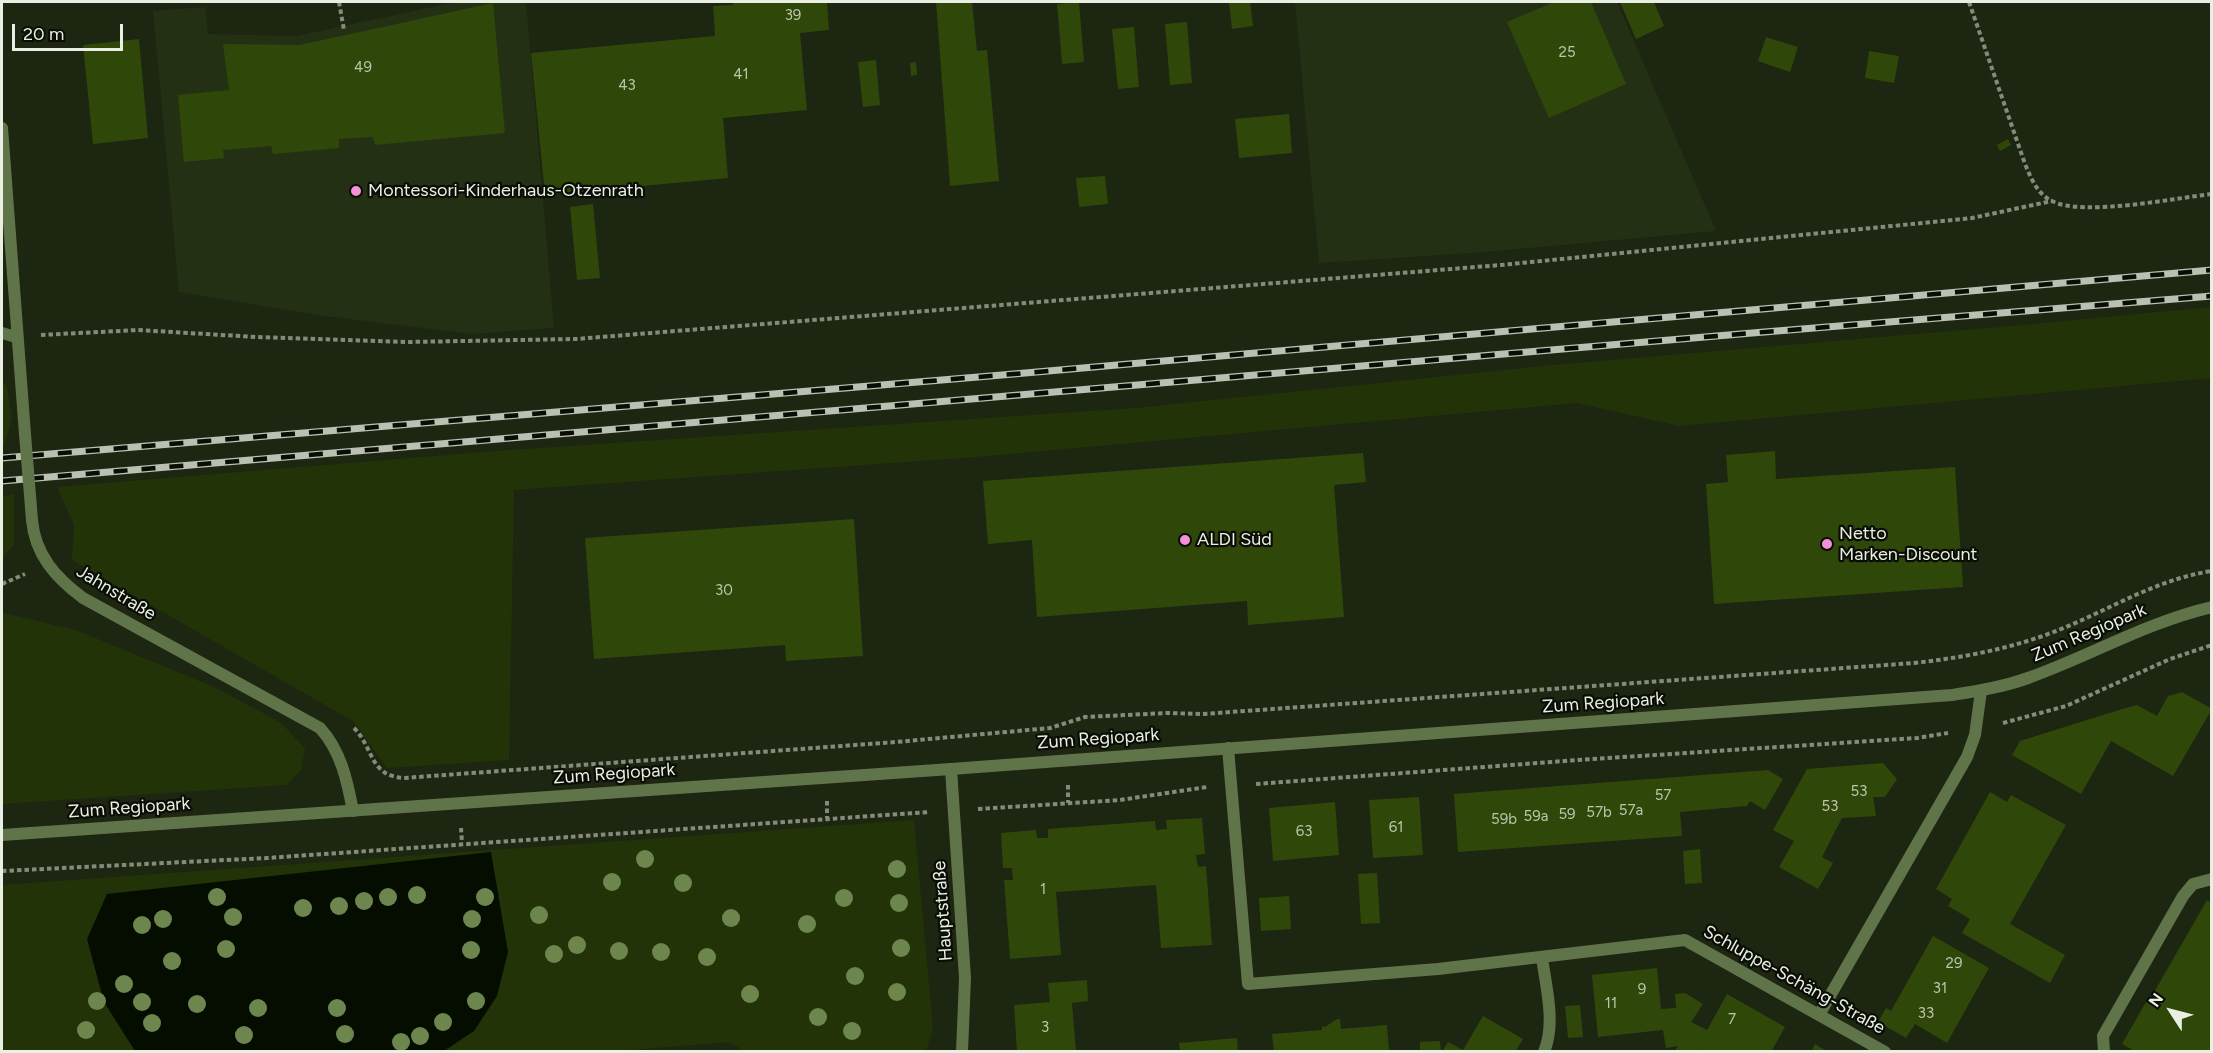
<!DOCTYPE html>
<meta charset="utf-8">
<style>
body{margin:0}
#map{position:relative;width:2213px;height:1053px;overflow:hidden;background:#1d2611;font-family:Figtree,sans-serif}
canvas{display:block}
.frame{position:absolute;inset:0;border:3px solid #e9efe2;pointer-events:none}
.north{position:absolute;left:2141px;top:981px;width:60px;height:60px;-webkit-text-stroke:4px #090d05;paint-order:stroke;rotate:306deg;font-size:16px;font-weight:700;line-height:24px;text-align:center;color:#e9efe2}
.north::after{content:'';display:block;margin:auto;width:21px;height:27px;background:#e9efe2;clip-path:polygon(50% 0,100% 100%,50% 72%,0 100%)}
.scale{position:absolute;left:12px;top:24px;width:111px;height:27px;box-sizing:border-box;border:3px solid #e9efe2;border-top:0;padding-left:8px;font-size:18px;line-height:21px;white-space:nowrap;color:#e9efe2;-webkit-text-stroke:4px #090d05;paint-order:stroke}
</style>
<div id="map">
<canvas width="2213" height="1053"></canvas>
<div class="frame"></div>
<div class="north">N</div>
<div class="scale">20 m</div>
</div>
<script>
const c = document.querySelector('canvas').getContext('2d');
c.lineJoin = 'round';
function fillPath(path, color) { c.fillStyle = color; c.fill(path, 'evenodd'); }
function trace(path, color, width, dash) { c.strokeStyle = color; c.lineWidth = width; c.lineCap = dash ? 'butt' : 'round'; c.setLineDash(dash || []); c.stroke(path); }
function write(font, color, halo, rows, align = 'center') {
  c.font = font + ' Figtree,sans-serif'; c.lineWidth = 4.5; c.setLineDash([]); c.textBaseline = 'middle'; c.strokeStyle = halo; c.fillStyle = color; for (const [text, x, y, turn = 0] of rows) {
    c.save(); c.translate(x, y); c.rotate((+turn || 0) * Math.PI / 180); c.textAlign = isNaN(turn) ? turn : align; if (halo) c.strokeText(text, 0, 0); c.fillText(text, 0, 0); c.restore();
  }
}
const built = new Path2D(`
 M456,2H526L554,328L472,334L325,316L179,292L153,11L205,7L208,34L297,36Z
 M1295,2H1617L1716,231L1485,252L1319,263Z`);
const green = new Path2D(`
 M2211,307V378L1679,426L1577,403L976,457L514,490L509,760L387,768L353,721L72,560L74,525L57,487L495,451L1136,408L1553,365L2022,325Z
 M2,380L7,388L12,418L4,447H2Z
 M14,494V544L2,559V496Z
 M2,591L3,613L76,630L216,688L280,722L305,748L301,770L287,785L2,804Z
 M914,820L933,1029L926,1051L746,1052L729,1042L606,1052H2V885Z`);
const water = new Path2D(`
 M491,852L508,952L497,996L474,1031L444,1051H135L104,1002L87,939L107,894Z`);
const building = new Path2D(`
 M733,2H827L829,30L800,33L807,110L723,118L728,178L545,195L531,53L715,36L713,6L733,5Z
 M936,2H972L977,51L987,50L999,181L950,186Z
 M1079,2L1084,62L1062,64L1057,4Z
 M1229,2H1250L1253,26L1232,29Z
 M1554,2H1591L1626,84L1549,118L1507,22Z
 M1620,2H1654L1664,26L1636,39Z
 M493,3L505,133L375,145L373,137L339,139V148L273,154L271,146L223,150L224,158L184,162L178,95L229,90L223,44L300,45Z
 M1187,22L1192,83L1170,85L1165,24Z
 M1134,27L1139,87L1118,89L1112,29Z
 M1766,37L1798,47L1790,72L1758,61Z
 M139,39L148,138L93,144L83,45Z
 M1869,51L1899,56L1894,83L1865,78Z
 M876,60L880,105L863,107L858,62Z
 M916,62L917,75L911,76L910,63Z
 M1289,114L1292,153L1239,158L1235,119Z
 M2008,139L2011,145L2000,151L1997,145Z
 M1105,176L1108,204L1079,207L1076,178Z
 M593,204L600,278L577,280L570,207Z
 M1775,451L1776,479L1955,467L1963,587L1714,604L1706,484L1728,482L1726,455Z
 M1363,453L1366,482L1334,485L1344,617L1248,625L1247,601L1037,617L1032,540L988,544L983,481Z
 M854,519L863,656L786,661L785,645L594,659L585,538Z
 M2182,692L2212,709L2173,776L2111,741L2081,794L2012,755L2020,741L2122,709L2137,705L2157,716L2168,696Z
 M1883,763L1897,779L1885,797H1873L1876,816L1842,818L1822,857L1833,863L1818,889L1779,867L1794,841L1773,830L1807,769Z
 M1768,770L1783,779L1765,810L1750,801L1747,806L1680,812L1682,836L1458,852L1454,794Z
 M1990,792L2007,802L2011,795L2066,825L2010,924L2065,955L2050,983L1962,933L1970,919L1948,906L1952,899L1936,889Z
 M1419,797L1423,855L1373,858L1369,800Z
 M1335,802L1339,855L1273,861L1269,808Z
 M1202,818L1205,854L1196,855L1198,867L1206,866L1212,945L1161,948L1156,885L1056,892L1061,955L1010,959L1004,880H1013L1012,868H1003L1001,833L1036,830L1037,838H1048V829L1155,821L1156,830L1167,829L1166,820Z
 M1700,849L1702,883L1685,884L1683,851Z
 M1377,873L1380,923L1361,924L1358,874Z
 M1289,896L1291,929L1261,931L1259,898Z
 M2207,900L2211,903V1052H2136L2122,1044L2147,1000L2149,1001Z
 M1933,936L1989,968L1947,1043L1915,1024L1906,1038L1878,1022L1886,1008L1891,1011Z
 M1657,968L1661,1009L1676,1008L1675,994L1685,993L1703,1004L1691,1022L1707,1030L1727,994L1785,1027L1771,1052H1700L1696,1049L1695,1052H1674L1678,1046L1666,1048L1663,1030L1598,1037L1592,975Z
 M1087,980L1088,1001L1072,1003L1076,1052H1017L1014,1005L1050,1002L1048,983Z
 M1580,1005L1583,1037L1568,1038L1565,1006Z
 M1483,1016L1523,1039L1515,1052H1442L1448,1042L1463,1050Z
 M1337,1019H1340L1341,1029L1387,1025L1389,1052H1274L1272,1034L1322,1030V1026L1325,1027Z
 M1237,1038L1238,1052H1180L1179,1043Z
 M1440,1041L1441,1052H1420V1042Z
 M1815,1044L1828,1052H1811Z`);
const path = new Path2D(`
 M339,2L344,30
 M1969,2L2025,164C2031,178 2037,194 2052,201C2082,217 2175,198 2212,194
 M41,335L138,330L256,337L408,342L576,339L1501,265L1972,218L2052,201
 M2,584L25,574
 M2003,723L2066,706L2170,659L2212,645
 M354,728C374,748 369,776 404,778L896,742L1050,728L1085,717L1167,713L1203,714L1914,663C1967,657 2016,648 2066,627C2114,607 2158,579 2212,571
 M1256,784L1578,760L1917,738L1948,733
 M1068,785V803
 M827,801V818
 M978,809L1120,800L1207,787
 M461,828L462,843
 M2,871L267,858L929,812`);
const service = new Path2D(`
 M2,333L16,337
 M2104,1052L2103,1036L2183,896L2193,884L2212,879`);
const minor = new Path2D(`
 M2,128L25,434
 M32,520C35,555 56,578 83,598L320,728C341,751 347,780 353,811
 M1228,748L1248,984L1438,969L1685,940L1885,1052
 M951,769L965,978L962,1052
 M1542,958C1546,987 1556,1023 1544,1052
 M1819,1015L1967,757L1975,735L1981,691`);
const tertiary = new Path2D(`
 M2,835L951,769L1952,695C1977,691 2003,687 2028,678C2090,656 2147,622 2212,607`);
const rail = new Path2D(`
 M2,458L1002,375L2212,270
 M2,481L1752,333L2212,296`);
const minorBridge = new Path2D(`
 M25,434L32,520`);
const trees = [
 [645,859],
 [897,869],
 [612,882],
 [683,883],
 [417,895],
 [217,897],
 [388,897],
 [485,897],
 [844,898],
 [364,901],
 [899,903],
 [339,906],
 [303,908],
 [539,915],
 [233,917],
 [731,918],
 [163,919],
 [472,919],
 [807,924],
 [142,925],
 [577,945],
 [901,948],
 [226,949],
 [471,950],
 [619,951],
 [661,952],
 [554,954],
 [707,957],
 [172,961],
 [855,976],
 [124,984],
 [897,992],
 [750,994],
 [97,1001],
 [476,1001],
 [142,1002],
 [197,1004],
 [258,1008],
 [337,1008],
 [818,1017],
 [443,1022],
 [152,1023],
 [86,1030],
 [852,1031],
 [345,1034],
 [244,1035],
 [420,1036],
 [401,1042]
];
const markers = [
 [356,191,6,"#f291d6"],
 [1185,540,6,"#f291d6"],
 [1827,544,6,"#f291d6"]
];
const numberNames = [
 ["39",793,16],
 ["25",1567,53],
 ["49",363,68],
 ["41",741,75],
 ["43",627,86],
 ["30",724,591],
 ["53",1859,792],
 ["57",1663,796],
 ["53",1830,807],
 ["57a",1631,811],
 ["57b",1599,813],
 ["59",1567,815],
 ["59a",1536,817],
 ["59b",1504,820],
 ["61",1396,828],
 ["63",1304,832],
 ["1",1043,890],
 ["29",1954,964],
 ["31",1940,989],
 ["9",1642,990],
 ["11",1611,1004],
 ["33",1926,1014],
 ["7",1732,1020],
 ["3",1045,1028]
];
const poiNames = [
 ["Montessori-Kinderhaus-Otzenrath",368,191],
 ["Netto",1839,534],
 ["Marken-Discount",1839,555],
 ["ALDI Süd",1197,540]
];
const streetNames = [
 ["Jahnstraße",116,593,31],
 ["Zum Regiopark",2089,633,-23],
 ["Zum Regiopark",1603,703,-4],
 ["Zum Regiopark",1098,739,-4],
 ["Zum Regiopark",614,774,-4],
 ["Zum Regiopark",129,808,-4],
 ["Hauptstraße",943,911,-94],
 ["Schluppe-Schäng-Straße",1794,980,29]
];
fillPath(built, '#243014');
fillPath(green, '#233308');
fillPath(water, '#040d00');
fillPath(building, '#30470a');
trace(path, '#848b7a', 4, [4.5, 3]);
trace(service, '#607449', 12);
trace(minor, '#607449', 12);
trace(tertiary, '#607449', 12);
trace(rail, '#bac1b2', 7);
trace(rail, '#090d05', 4.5, [14]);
trace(minorBridge, '#607449', 12);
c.fillStyle = '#6c864e';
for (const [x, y] of trees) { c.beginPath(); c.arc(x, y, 9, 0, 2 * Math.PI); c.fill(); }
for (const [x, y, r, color] of markers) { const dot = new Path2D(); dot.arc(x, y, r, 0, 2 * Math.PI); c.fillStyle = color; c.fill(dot); trace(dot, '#090d05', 2); }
write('15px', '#bbc5ac', null, numberNames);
write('18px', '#e9efe2', '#090d05', poiNames, 'left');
write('18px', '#e9efe2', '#090d05', streetNames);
</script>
